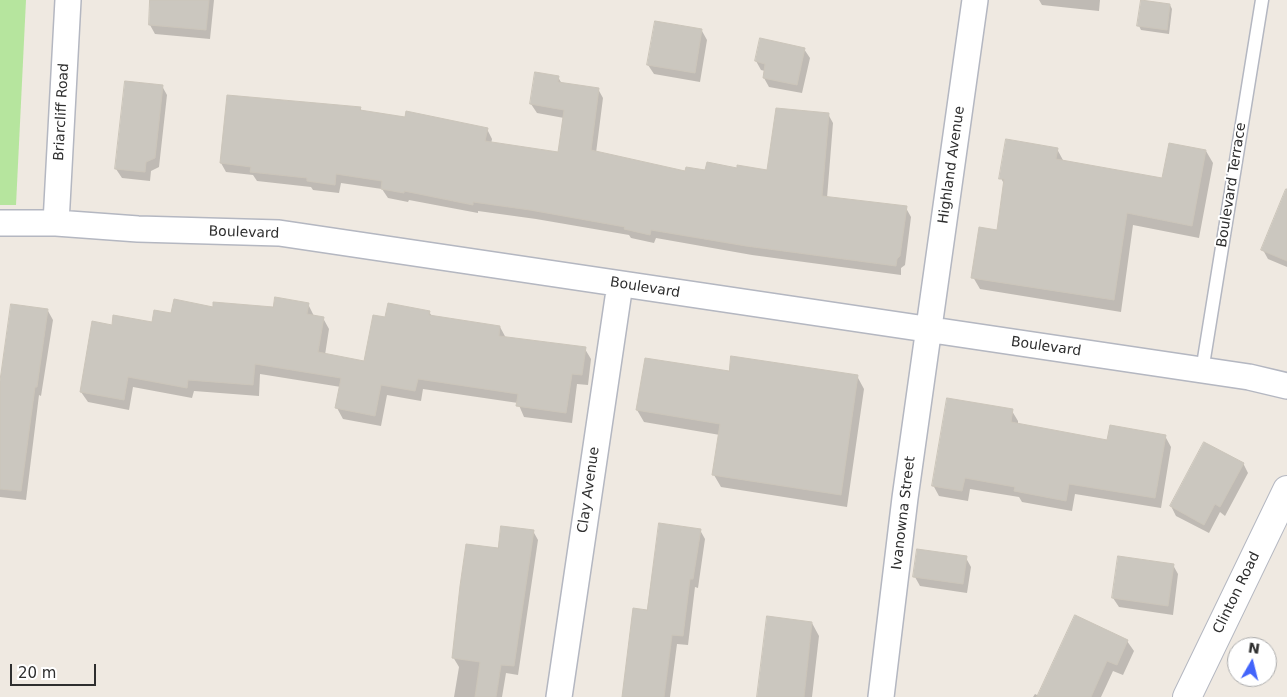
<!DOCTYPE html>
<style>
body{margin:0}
#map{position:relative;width:1287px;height:697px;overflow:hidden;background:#efe9e1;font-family:"DejaVu Sans",sans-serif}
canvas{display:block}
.north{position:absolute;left:1227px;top:637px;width:50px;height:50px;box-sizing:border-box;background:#fff;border:1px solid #ababab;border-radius:50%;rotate:8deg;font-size:14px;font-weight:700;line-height:20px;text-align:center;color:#2e2e2e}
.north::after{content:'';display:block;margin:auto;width:18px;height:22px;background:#4264fb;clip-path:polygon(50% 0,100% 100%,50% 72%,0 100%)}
.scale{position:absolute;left:10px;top:664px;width:86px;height:22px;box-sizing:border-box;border:2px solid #2e2e2e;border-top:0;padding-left:6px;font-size:15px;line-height:18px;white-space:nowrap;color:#2e2e2e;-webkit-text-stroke:4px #fff;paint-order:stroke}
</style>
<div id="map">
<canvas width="1287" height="697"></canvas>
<div class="north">N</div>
<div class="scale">20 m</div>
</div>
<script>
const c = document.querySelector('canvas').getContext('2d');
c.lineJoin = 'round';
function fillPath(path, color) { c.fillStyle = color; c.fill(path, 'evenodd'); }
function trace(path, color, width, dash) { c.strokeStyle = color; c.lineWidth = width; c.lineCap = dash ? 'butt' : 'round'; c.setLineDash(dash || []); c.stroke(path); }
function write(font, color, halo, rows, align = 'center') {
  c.font = font + ' "DejaVu Sans",sans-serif'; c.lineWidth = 4; c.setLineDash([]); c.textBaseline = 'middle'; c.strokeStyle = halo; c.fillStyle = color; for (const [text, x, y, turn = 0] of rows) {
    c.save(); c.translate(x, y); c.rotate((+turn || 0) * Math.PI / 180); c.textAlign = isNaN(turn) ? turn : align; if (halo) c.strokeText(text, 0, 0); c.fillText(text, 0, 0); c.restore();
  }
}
const green = new Path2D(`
 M0,0H26L16,205H0Z`);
const shadow = new Path2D(`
 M152,0H214L210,39L155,34L150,25Z
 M1039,0H1100L1099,11L1042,5Z
 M1170,5L1172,9L1169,34L1141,30L1139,26Z
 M702,31L707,40L700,82L654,74L648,65Z
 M804,49L810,58L802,93L769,87L764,78L765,71L761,70L756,61Z
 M558,77L562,84L598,89L603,98L596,153L686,173L738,169L768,171L828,114L833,123L827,198L906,208L911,217L905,265L901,268V275L752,255L656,238L654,243L631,238L629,235L536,219L478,211V213L409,200L408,202L388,198L382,189L341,183L339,193L313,190L311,187L257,181L253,175L226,172L221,163L360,108L362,111L487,129L492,139L491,144L559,154L564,118L537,113L531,104Z
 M162,86L167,95L159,167L151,171L150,181L122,178L116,169Z
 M1057,149L1064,162L1163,179L1206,151L1213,163L1199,238L1133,225L1121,312L980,289L973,277L998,232L1004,184L1001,178Z
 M1287,189V267L1268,259L1263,250Z
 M308,304L314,316L323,318L329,329L325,355L365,363L386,318L429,312L432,316L500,327L506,338L585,349L591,359L588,385L577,384L572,423L524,417L518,403L423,389L421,401L387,395L381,426L343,419L337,408L341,387L260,374L259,396L194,391L192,398L133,387L129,410L88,402L81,392L113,327L153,323L172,315L214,308H274Z
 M48,311L53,320L41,396L39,395L26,500L0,497V388Z
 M730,373L857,376L864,389L847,507L721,487L714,475L720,435L644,422L637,410Z
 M1012,411L1018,421V425L1108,442L1165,436L1171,447L1161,508L1075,494L1072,511L1022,502L1019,497L970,489L968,501L939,496L933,485Z
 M1243,463L1248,473L1225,516L1220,512L1209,533L1176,516L1171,506Z
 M700,530L705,539L698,588L695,587L688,645L677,644L670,697H623L648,611Z
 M533,531L538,540L518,675L506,673L502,697H454L459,667L453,657L499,550Z
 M966,558L971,567L967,593L920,586L915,577Z
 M1173,565L1178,574L1173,615L1119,607L1113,598Z
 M812,623L819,636L812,697H759Z
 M1127,641L1134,651L1123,675L1113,671L1101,697H1033L1035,694L1039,696Z`);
const building = new Path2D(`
 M150,0H209L206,30L149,25Z
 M1141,0L1170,4L1167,30L1137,26Z
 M655,21L702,29L695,73L647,65Z
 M760,38L805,48L797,85L763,78L765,64L755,61Z
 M535,72L559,76L558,82L599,88L591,150L685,171L686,167L705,170L707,162L737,168V165L767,170L776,108L829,113L822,196L907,206L900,256L897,259L896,266L746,246L651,230L650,235L624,229L625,227L530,210L473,202V205L404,191V193L381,189L382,181L336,174L335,185L307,181V178L250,172L251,167L220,163L227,95L361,107L360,110L405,117L406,111L488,128L485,141L558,152L564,110L530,104Z
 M125,81L163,85L155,158L146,162L145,172L115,169Z
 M1006,139L1058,148L1056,159L1162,178L1169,143L1206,150L1192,226L1127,213L1114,300L971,278L979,227L997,230L1004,179H999Z
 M1286,189H1287V261L1261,250Z
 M275,297L309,303L307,314L324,317L318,352L364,361L373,315L385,317L388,303L430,311L429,315L500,326L499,336L586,347L582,375L572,374L566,413L516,406L518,394L418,379L415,391L381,385L375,416L335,408L341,378L255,364L253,385L188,380L187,388L128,377L124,400L80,392L92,321L112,325L113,315L152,322L154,310L171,313L174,299L213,307V302L273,307Z
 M11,304L48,309L37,387H35L21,491L0,489V381Z
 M731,356L858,375L841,495L712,475L720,424L636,410L645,358L729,371Z
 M947,398L1013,409L1011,422L1107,440L1110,425L1166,435L1155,498L1069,484L1066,501L1014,491L1015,487L965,478L962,491L932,486Z
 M1204,442L1244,463L1220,507L1215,504L1204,525L1170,506Z
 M659,523L701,529L693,579H690L683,636L672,635L664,697H622L633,608L647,610Z
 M501,526L534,530L514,666L501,665L496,697H475L480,662L452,658L460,586L466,544L498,548Z
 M917,549L967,556L963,584L913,577Z
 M1118,556L1174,564L1168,606L1112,598Z
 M1075,615L1128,640L1117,665L1107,661L1091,697H1037Z
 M767,616L812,622L804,697H757Z`);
const lane = new Path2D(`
 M1202,371L1262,0`);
const street = new Path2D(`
 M0,223H56L138,229L279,233L1249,377L1287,386
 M56,223L68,0
 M559,697L620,284
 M881,697L905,498L975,0`);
const secondary = new Path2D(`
 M1187,697L1287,490`);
const streetNames = [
 ["Briarcliff Road",62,112,-87],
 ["Highland Avenue",952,165,-82],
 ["Boulevard Terrace",1232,185,-81],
 ["Boulevard",244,233,2],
 ["Boulevard",645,288,9],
 ["Boulevard",1046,347,8],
 ["Clay Avenue",589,490,-82],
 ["Ivanowna Street",904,513,-83],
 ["Clinton Road",1237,593,-64]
];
fillPath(green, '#b6e59e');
fillPath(shadow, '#0003');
fillPath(building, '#cbc7bf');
trace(building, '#cbc5ba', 1);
trace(lane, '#b4b7c1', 15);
trace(street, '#b4b7c1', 28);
trace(secondary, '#b4b7c1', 30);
trace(lane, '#fff', 12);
trace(street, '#fff', 25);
trace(secondary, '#fff', 28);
write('14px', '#2e2e2e', '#fff', streetNames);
</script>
